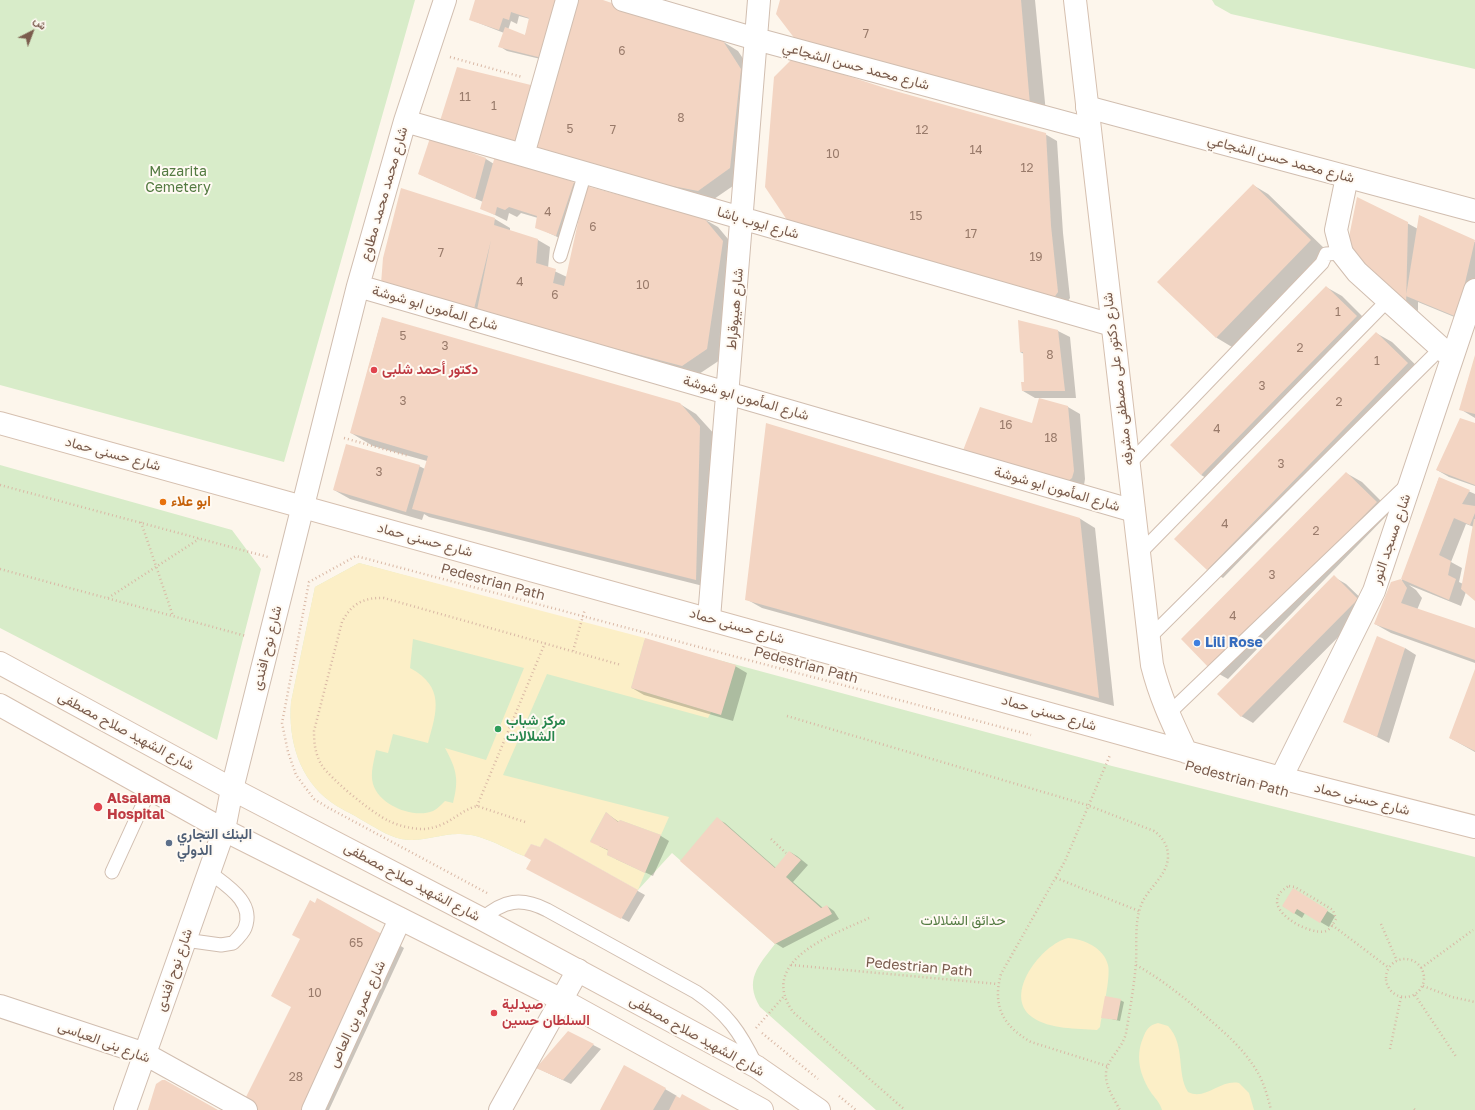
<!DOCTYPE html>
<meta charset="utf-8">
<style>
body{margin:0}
#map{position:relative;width:1475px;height:1110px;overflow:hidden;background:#fdf6ec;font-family:"Golos Text",Vazirmatn,sans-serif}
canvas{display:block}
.north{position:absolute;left:12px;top:12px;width:40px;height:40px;-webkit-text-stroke:3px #fffaf3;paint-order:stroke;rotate:42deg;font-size:11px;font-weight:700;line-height:16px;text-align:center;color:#7a5c4d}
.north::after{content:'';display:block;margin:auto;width:14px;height:18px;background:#7a5c4d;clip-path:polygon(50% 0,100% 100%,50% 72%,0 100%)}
</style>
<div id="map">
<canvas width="1475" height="1110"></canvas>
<div class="north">ش</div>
</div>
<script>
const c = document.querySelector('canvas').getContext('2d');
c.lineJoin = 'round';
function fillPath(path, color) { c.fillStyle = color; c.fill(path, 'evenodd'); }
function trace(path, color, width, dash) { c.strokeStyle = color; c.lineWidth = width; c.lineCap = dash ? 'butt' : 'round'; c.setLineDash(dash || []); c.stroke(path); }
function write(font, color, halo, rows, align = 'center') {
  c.font = font + ' "Golos Text",Vazirmatn,sans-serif'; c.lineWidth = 4; c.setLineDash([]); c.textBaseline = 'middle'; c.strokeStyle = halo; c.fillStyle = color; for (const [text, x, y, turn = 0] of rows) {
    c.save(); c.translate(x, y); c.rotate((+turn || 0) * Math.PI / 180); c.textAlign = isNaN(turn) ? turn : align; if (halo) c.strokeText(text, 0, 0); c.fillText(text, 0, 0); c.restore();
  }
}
const green = new Path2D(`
 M0,0H415L284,462L0,385Z
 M1212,0H1475V69L1231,14L1215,5Z
 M0,465L232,530L261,569L217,740L0,628Z
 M359,563L1112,766L1475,857V1110H876L760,1007C744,980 758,966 775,944L672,853L638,890L545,838L540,847L531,844L524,856C504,848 481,833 458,834C438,834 422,843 401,839C387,836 373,826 360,819C351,813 340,809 331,802C299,779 288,740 291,702L315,587Z`);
const sand = new Path2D(`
 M359,563L645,638L631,688L711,712L708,718L547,674L503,775L669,817L661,835L620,820L618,822L606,812L590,841L608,850L607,855L645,873L638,890L545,838L540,847L531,844L524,856C504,848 481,833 458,834C438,834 422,843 401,839C387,836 373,826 360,819C351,813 340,809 331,802C299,779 288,740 291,702L315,587ZM413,639L524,668L486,760L445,748C457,770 459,780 453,803L445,801C441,805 437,809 433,811C413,819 379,805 373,784C370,773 374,761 376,750L388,753L393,734L428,743C437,711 445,687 410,668Z
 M1068,938C1084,939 1104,948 1108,965C1111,978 1102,1013 1100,1027L1097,1030C1077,1028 1050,1030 1032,1017C1002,995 1042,944 1068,938Z
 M1158,1023L1168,1026C1186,1045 1176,1073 1188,1092C1206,1101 1220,1079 1239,1083L1249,1093L1254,1110H1162C1160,1103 1156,1099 1152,1094C1140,1076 1135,1057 1143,1038C1146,1030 1149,1025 1158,1023Z`);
const shadow = new Path2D(`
 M476,0H570L553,62L507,51L499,46L504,33L471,20ZM519,16L530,19L525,36L508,30L511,21L517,24Z
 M600,0L722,41L738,51L756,78L746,177L714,199L634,184Z
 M781,0H1035L1046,113Z
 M888,90L1045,134L1057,141L1063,233L1070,298L1062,309Z
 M430,140L486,159L494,164L574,183L586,190L702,218L718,227L738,251L723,358L699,374L398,293L495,219L510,228V231L538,240L550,247L548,268L567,277L586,193L568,242L536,227L538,218L521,213L517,217L509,213L507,221L481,208L483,202L419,174Z
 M1253,185L1268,194L1326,250L1232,347L1217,338L1159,282Z
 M1420,216L1475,242V297L1469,323L1418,302V311L1407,305L1348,247L1407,223L1418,229Z
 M1326,287L1342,296L1372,326L1217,484L1201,475Z
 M382,318L680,404L696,414L716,436L711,588L429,517L424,514L422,520L350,499L334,490L419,466L425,469L427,461L373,446L351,433Z
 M1058,331L1070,337L1076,398H1035L1023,391L1025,383L1024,354L1020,352Z
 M1376,333L1392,342L1423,372L1223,578L1207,569Z
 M1475,357V418L1460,409Z
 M1068,407L1080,414L1085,479L1084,485L975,459Z
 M1475,424V486L1449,477L1437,470Z
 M1346,473L1362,482L1391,511L1228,679L1212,670Z
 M1439,478L1475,494V600L1466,592L1461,606L1409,585L1416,590L1422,598L1417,610L1475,629V663L1391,633L1375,624L1402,580ZM1466,524L1474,527L1463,584L1459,582L1462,568L1451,562Z
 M1079,518L1095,528L1114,706L762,608L746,599Z
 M1334,577L1346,584L1369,606L1253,723L1241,716Z
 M1405,648L1416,655L1389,743L1345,721Z
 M735,666L747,673L733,721L644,695L632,688Z
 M1475,672V752L1450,738Z
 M606,813L619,822L661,836L669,841L653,876L616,859L609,851L599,846Z
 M717,819L725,823L776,868L790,852L797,856L808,865L793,882L823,908L827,906L834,911L839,919L783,948L775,943Z
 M546,840L645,895L629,922L535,873L541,849Z
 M1301,894L1335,916L1329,927L1305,913L1302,918L1283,906Z
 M301,939H389L404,948L329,1110H253L292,1007Z
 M1120,1000L1124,1002L1120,1021L1103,1017Z
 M568,1032L601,1049L571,1084L537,1068Z
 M665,1089L677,1096L676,1097L709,1110H601Z`);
const building = new Path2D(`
 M475,0H561L546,59L498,47L505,27L525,35L529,18L511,12L509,20L503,18L499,30L469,20Z
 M572,0H603L723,41L741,69L730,168L698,191L617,175L532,151Z
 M780,0H1021L1030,105L795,39L776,14Z
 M793,58L888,89L1046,133L1051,226L1058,292L1050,303L787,220L765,187L774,77Z
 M457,67L535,86L518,142L440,121Z
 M430,138L486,158L475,199L418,174Z
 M495,156L574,182L556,236L535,228L537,216L509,207L505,210L497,207L495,215L480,209Z
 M1253,184L1311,240L1216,338L1157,282Z
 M586,186L703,217L723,241L707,349L682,366L572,337L476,315L491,240L474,309L381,284L383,258L401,188L495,218L494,225L538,239L536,263L556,269L553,283L564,286Z
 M1357,197L1408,222L1406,306L1347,247Z
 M1419,215L1475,240L1457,317L1406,296Z
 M1326,286L1357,316L1201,475L1170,445Z
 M382,317L680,403L700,426L696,580L412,509L428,456L350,433Z
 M1018,320L1058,330L1065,391H1022L1021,382H1024L1023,352H1020Z
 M1376,332L1408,363L1207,570L1174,539Z
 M1475,355V414L1459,410Z
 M1039,398L1068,406L1074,471L1072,478L1067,482L962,453L980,407L1032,423Z
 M1460,418L1475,423V485L1436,470Z
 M766,423L1080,518L1099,698L745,600Z
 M346,444L420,465L406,512L333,490Z
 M1346,472L1377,502L1212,671L1181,639Z
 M1439,477L1470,490L1462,504L1475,506V513L1470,525L1454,518L1439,555L1451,561L1448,575L1456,579L1449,600L1401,579L1407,588L1401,603L1475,628V660L1374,624L1391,582L1401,579Z
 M1474,519H1475V601L1461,589Z
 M1334,575L1358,599L1241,717L1217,694Z
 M1377,636L1405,648L1377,737L1343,722Z
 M645,638L736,665L721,715L631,688Z
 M1475,669V751L1449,738Z
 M606,812L618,822L620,820L661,835L645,873L607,855L608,850L590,842Z
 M717,817L775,868L789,851L801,860L786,877L821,908L827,905L832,914L775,944L680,861Z
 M545,838L638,890L621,919L526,869L531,860L524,856L531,844L540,847Z
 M1293,888L1328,910L1320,923L1297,909L1294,914L1282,906Z
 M317,898L389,938L310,1110H252L242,1105L291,1007L271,996L300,939L292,935L310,900L315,903Z
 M1105,996L1121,999L1117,1020L1101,1018Z
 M568,1031L594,1044L563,1080L536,1068Z
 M624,1065L666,1088L653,1110H600Z
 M162,1080H165L218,1110H148L156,1084Z
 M682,1094L711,1110H669L676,1096L680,1098Z`);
const path = new Path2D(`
 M450,57L522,77
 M344,438L409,456
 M0,485L268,557
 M141,522L173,616
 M0,569L246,636
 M108,598L199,539
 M573,651L585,609
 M787,716L1087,805L1154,831C1162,837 1168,845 1168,856C1168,875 1149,887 1142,903C1134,921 1137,945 1136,963C1134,986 1130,1010 1126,1033C1123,1048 1107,1059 1106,1073C1105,1086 1114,1099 1120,1110
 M477,806L545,643
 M525,822L477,806C458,811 449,827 424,829C412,829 399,826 389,821C372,813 330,779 321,764C315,753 314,743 314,731L342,622C351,604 364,597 384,598L621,665
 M771,839L786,853
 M1056,878L1139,911
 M1289,886L1295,887L1333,910L1336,919C1333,924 1331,929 1326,931C1311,937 1252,906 1289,886Z
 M487,893L327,807L314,799L296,775L288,752L282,723L309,582L356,556L1031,735
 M869,918C835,934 756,960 793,1012L905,1110
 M1381,924L1397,961
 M1332,925L1389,968
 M1386 978a19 19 0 1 1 38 0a19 19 0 1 1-38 0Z
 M791,965L998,984
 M1136,965C1163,980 1186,999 1209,1019C1225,1033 1241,1047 1253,1065C1263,1079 1267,1094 1271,1110
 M1421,968L1473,930
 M1423,986L1452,997L1475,1002
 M1415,995L1457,1058
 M756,1028L785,995
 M762,1033L818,1079
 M1390,1049L1401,997
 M1107,1066L1031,1042C1003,1026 992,1006 1001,974L1065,861L1110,755
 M839,1096L856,1110
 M1414,1109L1415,1110`);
const service = new Path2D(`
 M560,256L585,173
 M1128,465L1322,263L1326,254L1342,253
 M1139,554L1388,300
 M1148,639L1441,348
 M1167,715L1407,485
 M112,872L150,789
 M482,919C504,900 521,897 547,910L696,992C727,1013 740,1032 756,1065
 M185,940L221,945L233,943C237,939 243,933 245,928C255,902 227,886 209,872`);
const minor = new Path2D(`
 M623,0L756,39L1089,129
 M405,121L1112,325
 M523,155L567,0
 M1347,177L1336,230L1342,253L1357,272L1452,358
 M358,286L1134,511
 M709,618L759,0
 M1281,778L1374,591L1475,290
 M232,789L358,286L405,121L445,0
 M0,1006L145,1054L246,1110
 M125,1110L224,830
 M313,1110L400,919
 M500,1110L578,970`);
const tertiary = new Path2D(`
 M1087,107L1475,211`);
const secondary = new Path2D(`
 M1075,0L1152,665C1160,697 1172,722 1186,752
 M0,423L1281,778L1475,827
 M0,663L232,789L482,919L757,1067L819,1110
 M0,705L224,830L562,1000L762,1110
 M224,830L232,789`);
const markers = [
 [374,370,4,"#e0444e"],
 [163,502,4,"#e8710a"],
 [1197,643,4,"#3f7fe0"],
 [498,729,4,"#2e9e5b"],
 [98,807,5,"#e0444e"],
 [169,843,4,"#5c6f8a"],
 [494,1013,4,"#e0444e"]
];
const numberNames = [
 ["7",866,34],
 ["6",622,51],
 ["11",465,97],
 ["1",494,106],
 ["8",681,118],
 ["5",570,129],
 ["7",613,130],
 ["12",922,130],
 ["14",976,150],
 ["10",833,154],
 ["12",1027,168],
 ["4",548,212],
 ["15",916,216],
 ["6",593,227],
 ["17",971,234],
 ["7",441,253],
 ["19",1036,257],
 ["4",520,282],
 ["10",643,285],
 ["6",555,295],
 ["1",1338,312],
 ["5",403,336],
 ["3",445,346],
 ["2",1300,348],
 ["8",1050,355],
 ["1",1377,361],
 ["3",1262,386],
 ["3",403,401],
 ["2",1339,402],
 ["16",1006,425],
 ["4",1217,429],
 ["18",1051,438],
 ["3",1281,464],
 ["3",379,472],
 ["4",1225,524],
 ["2",1316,531],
 ["3",1272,575],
 ["4",1233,616],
 ["65",356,943],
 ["10",315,993],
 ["28",296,1077]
];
const streetNames = [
 ["شارع محمد حسن الشجاعي",856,66,15],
 ["شارع محمد حسن الشجاعي",1281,159,15],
 ["شارع محمد محمد مطاوع",384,194,-74],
 ["شارع ايوب باشا",758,223,16],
 ["شارع المأمون ابو شوشة",435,308,16],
 ["شارع هيبوقراط",735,309,-85],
 ["شارع دكتور على مصطفى مشرفه",1118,379,-97],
 ["شارع المأمون ابو شوشة",746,398,16],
 ["شارع حسنى حماد",113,454,15],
 ["شارع المأمون ابو شوشة",1057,489,16],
 ["شارع مسجد النور",1391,539,-71],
 ["شارع حسنى حماد",425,540,15],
 ["Pedestrian Path",493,582,15],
 ["شارع حسنى حماد",737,626,16],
 ["شارع نوح افندى",267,648,-76],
 ["Pedestrian Path",806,665,15],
 ["شارع حسنى حماد",1049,713,16],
 ["شارع الشهيد صلاح مصطفى",126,731,28],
 ["Pedestrian Path",1237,779,15],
 ["شارع حسنى حماد",1362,799,14],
 ["شارع الشهيد صلاح مصطفى",412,882,28],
 ["Pedestrian Path",919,967,5],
 ["شارع نوح افندى",174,970,-71],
 ["شارع عمرو بن العاص",357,1014,-65],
 ["شارع الشهيد صلاح مصطفى",697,1036,29],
 ["شارع بنى العباسى",104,1042,20]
];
const parkNames = [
 ["Mazarita",178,172],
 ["Cemetery",178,188],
 ["حدائق الشلالات",963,921]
];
const healthNames = [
 ["دكتور أحمد شلبى",382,370],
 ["Alsalama",107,799],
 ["Hospital",107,815],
 ["صيدلية",502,1005],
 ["السلطان حسين",502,1021]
];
const foodNames = [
 ["ابو علاء",171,502]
];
const shopNames = [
 ["Lili Rose",1205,643]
];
const leisureNames = [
 ["مركز شباب",506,721],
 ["الشلالات",506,737]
];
const serviceNames = [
 ["البنك التجاري",177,835],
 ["الدولي",177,851]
];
fillPath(green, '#d8ecc9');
fillPath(sand, '#fcefc7');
fillPath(shadow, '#0003');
fillPath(building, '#f3d5c3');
trace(service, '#d1beb0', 15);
trace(minor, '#d1beb0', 24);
trace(tertiary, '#d1beb0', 24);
trace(secondary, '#d6c0b0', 24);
trace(path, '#d9b8a5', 2.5, [1, 3]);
trace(service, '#fff', 13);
trace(minor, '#fff', 22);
trace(tertiary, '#fff', 22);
trace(secondary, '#fff', 22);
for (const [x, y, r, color] of markers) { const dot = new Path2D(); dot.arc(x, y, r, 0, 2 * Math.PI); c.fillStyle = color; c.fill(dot); trace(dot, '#fffaf3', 1.5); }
write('12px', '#987a6a', null, numberNames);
write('14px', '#7a5c4d', '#fffaf3', streetNames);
write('14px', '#537a41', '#fffaf3', parkNames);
write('bold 14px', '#be3a42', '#fffaf3', healthNames, 'left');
write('bold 14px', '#c56008', '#fffaf3', foodNames, 'left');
write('bold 14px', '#366cbe', '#fffaf3', shopNames, 'left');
write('bold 14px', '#27864d', '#fffaf3', leisureNames, 'left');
write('bold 14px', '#4e5e75', '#fffaf3', serviceNames, 'left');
</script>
